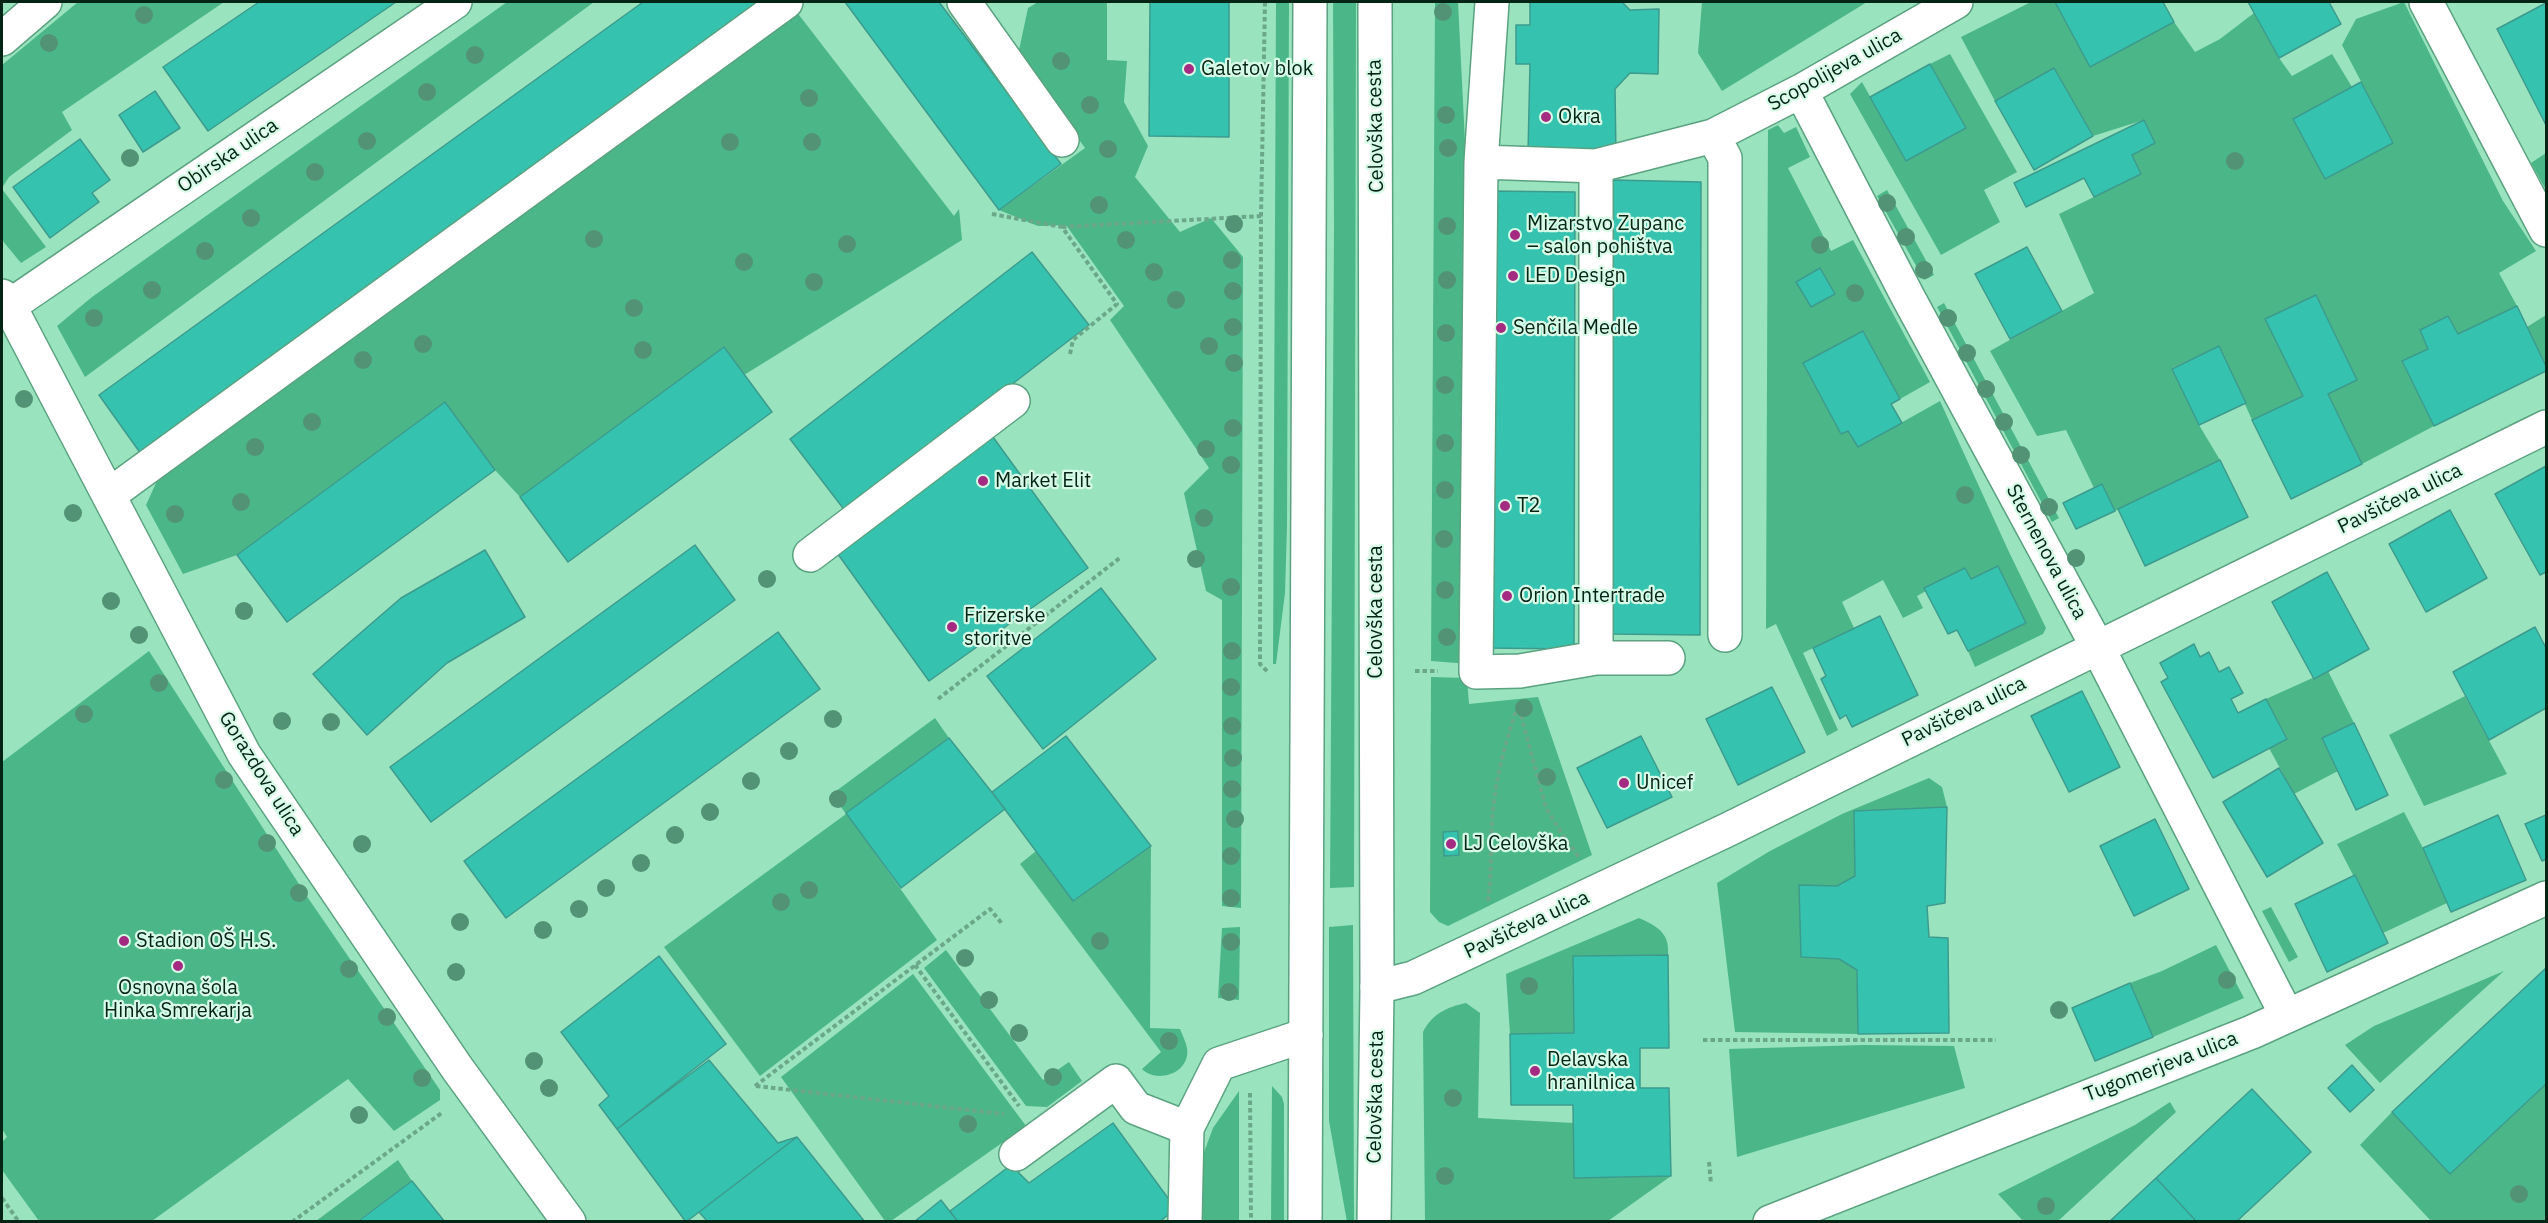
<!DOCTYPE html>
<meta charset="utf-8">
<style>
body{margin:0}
#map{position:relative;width:2548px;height:1223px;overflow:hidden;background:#99e3be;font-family:"IBM Plex Sans",sans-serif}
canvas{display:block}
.frame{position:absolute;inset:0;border:3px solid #042416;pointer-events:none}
</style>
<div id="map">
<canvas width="2548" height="1223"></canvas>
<div class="frame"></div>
</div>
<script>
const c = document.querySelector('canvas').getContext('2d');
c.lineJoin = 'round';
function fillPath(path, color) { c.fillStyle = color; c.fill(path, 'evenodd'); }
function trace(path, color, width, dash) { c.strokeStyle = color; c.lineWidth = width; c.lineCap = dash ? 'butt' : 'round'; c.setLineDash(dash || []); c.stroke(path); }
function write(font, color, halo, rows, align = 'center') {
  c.font = font + ' "IBM Plex Sans",sans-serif'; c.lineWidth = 4.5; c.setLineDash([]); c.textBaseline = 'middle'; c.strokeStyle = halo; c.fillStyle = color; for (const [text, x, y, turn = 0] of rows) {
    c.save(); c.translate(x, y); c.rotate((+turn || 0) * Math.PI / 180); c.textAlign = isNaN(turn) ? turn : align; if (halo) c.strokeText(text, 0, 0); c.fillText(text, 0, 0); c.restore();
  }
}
const green = new Path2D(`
 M78,2H224L62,112L72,130L9,177L2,188V65Z
 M507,2H594L85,377L57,326L92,297Z
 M1038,2H1107V60L1127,61L1124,102L1148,146L1135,177L1180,232L1211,218L1243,257L1241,908L1222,906V600L1206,591L1184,493L1209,468L1110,320L1124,306L1066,225L1038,226L999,210L1085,148L1018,55L1028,8Z
 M1276,2H1289L1287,526L1285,593L1276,664H1273Z
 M1333,2H1356L1354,887L1330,888L1334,229Z
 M1435,2H1458L1466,162L1469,664L1431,661Z
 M1702,2H1867L1722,91L1698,53Z
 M2031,2H2055L2091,67L2174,22L2195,52L2220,39L2254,13L2279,58L2292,76L2332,54L2352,87L2293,119L2326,179L2393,143L2342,45L2356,19L2404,2L2503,201L2536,251L2499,273L2517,306L2458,334L2448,316L2420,330L2428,349L2402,362L2434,426L2362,464L2328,394L2357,380L2316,295L2266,319L2303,396L2252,420L2219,346L2172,368L2199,425L2220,460L2115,511L2094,488L2066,430L2037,436L1990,351L2094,293L2059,214L2141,174L2132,155L2155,143L2144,120L2093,136L2054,68L1995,101L1961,37Z
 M796,11L954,216L959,209L962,240L744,375L723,348L520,497L495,470L445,402L237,555L183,574L146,505L161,472Z
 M1950,54L2017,172L1984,190L2000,222L1941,255L1850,94L1862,82L1906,161L1966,128L1930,64Z
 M1778,125L1784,133L1796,127L1810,157L1788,168L1831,251L1853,240L1930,382L1900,399L1863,331L1803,363L1841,434L1848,431L1858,447L1940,401L2009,552L2046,628L2043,634L1975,667L1968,651L2026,623L1998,566L1971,579L1965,568L1924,588L1926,591L1917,596L1923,608L1903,618L1883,580L1842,602L1854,628L1803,653L1838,730L1827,736L1776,624L1766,629L1768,130Z
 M2546,153V190L2531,163Z
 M2,189L46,247L21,263L2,240Z
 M1887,190L1934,275L1924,280L1877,196Z
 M1944,303L2059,518L2052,522L1937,307Z
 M2546,315V366L2527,327Z
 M149,651L306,895L440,1090V1100L394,1131L348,1079L152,1221H39L2,1170V1142L7,1137L2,1129V762Z
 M2328,671L2354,723L2322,738L2338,771L2294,794L2269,748L2287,738L2266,699Z
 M1431,677L1467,678L1469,704L1538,697L1592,855L1448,926L1439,922L1430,912Z
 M2465,696L2507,774L2424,806L2389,735Z
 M935,718L949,738L846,813L937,940L760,1076L664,947L846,814L832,794Z
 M1929,778L1942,787L1947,807L1855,876L1837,886H1799L1801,957L1839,959L1857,970L1858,1034L1735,1032L1717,883L1770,851L1842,814Z
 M2404,812L2423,848L2447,903L2383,933L2337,844Z
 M1151,846L1150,1028L1180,1029C1183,1037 1189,1047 1187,1056C1183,1076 1155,1082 1142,1069L1161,1052L1020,864L1036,851L1073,901Z
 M2271,907L2298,957L2289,962L2262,911Z
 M1639,918C1657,926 1670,933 1668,955L1573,956L1574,1033L1510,1034L1506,974Z
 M1353,925L1354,1221L1347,1222L1329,1121V927Z
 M1240,927L1239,1000L1218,998L1222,928Z
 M2216,945L2244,998L2153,1037L2130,983L2162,971Z
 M946,950L1043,1080L1069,1062L1082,1081L1047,1107L1026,1106L924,968Z
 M2504,971L2380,1083L2345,1045L2374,1026Z
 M913,974L1026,1126L891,1221H885L781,1077Z
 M1466,1003L1480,1013L1478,1118L1574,1123L1575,1178L1671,1176L1608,1221H1425L1423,1032C1432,1014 1447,1007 1466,1003Z
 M1863,1045L1954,1046L1965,1088L1737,1157L1729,1049Z
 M2546,1084V1221H2431L2360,1145L2392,1112L2450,1174Z
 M1272,1086L1282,1097L1284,1104V1221H1271Z
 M1239,1091V1221L1199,1222L1200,1163L1213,1128Z
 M2170,1102L2176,1112L2058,1221H2023L1998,1194L2135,1125Z
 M398,1160L412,1181L357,1221H316Z`);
const building = new Path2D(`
 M259,2H396L208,131L163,67Z
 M643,2H766L141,454L99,395Z
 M845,2H939L1061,164L999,210Z
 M1150,2H1229V137L1149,136Z
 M1530,2H1622L1630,10L1659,9L1658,74L1630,73L1615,89L1616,156L1528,153L1530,64H1516V25H1530Z
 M2055,2H2163L2174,22L2090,67Z
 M2248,2H2329L2341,24L2279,58Z
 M2546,3V125L2497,29Z
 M1930,64L1966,128L1906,161L1870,97Z
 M2054,68L2093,136L2034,170L1995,101Z
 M2361,82L2393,143L2325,179L2293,119Z
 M155,91L180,128L143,152L119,115Z
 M2144,120L2155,143L2132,155L2141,174L2094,197L2084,178L2026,207L2014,183Z
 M80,139L110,180L92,193L99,202L50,238L13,187Z
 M1612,180L1701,182L1700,635L1612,634Z
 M1488,191L1575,192L1574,649L1487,648Z
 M2027,247L2062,311L2010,339L1975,274Z
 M1032,252L1089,325L846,512L790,439Z
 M1820,268L1835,294L1811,307L1796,282Z
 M2316,295L2357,380L2328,394L2362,464L2291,499L2252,420L2303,396L2265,319Z
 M2517,306L2546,366V371L2434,426L2402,361L2428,349L2420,330L2448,316L2458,334Z
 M1863,331L1900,399L1891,404L1902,423L1858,447L1848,431L1841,434L1803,363Z
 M2219,346L2246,403L2199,425L2172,369Z
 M724,347L772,412L568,562L520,497Z
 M445,402L495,470L287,622L237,555Z
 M993,437L1088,568L929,681L835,550Z
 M2220,460L2248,517L2145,566L2118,509Z
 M2546,466V572L2540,575L2495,494Z
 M2102,484L2115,511L2076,529L2063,503Z
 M2450,510L2487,578L2426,612L2389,544Z
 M695,545L735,600L431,822L390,767Z
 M485,550L525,617L447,663L367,735L313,674L401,598Z
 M1998,566L2026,623L1968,651L1957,630L1948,634L1924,588L1965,568L1971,579Z
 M2327,572L2369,649L2314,679L2272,602Z
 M1101,588L1156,659L1043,749L987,676Z
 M1880,616L1918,695L1852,727L1846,715L1840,719L1821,679L1826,676L1813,648Z
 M2535,627L2546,648V708L2489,740L2453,672Z
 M778,632L820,689L506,918L464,861Z
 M2194,644L2200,657L2209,652L2219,672L2229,667L2243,693L2231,699L2238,713L2266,699L2287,739L2213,778L2161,682L2168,678L2160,663Z
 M1772,687L1805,752L1738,785L1706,719Z
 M2082,691L2120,767L2069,792L2031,716Z
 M2354,723L2388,795L2356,810L2322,738Z
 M1066,736L1151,846L1073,901L992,792Z
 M1641,736L1672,797L1607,828L1577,768Z
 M949,738L1005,809L901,888L846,813Z
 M2279,768L2323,843L2267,877L2223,802Z
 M1947,807L1945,903L1927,906L1929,937L1948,938L1949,1033L1858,1034L1857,970L1839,959L1801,957L1799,885L1837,886L1855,876L1854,811Z
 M2498,815L2526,880L2451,912L2423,848Z
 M2546,815V859L2542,861L2525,824Z
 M2155,819L2189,889L2134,916L2100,846Z
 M1458,831L1459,855L1444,856L1443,832Z
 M2355,875L2388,943L2327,972L2295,904Z
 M1668,955L1669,1048H1640V1088H1669L1671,1176L1574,1178L1573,1105H1511L1510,1034L1574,1033L1573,956Z
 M659,956L726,1044L617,1129L599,1105L609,1096L561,1032Z
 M2546,968V1084L2450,1174L2392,1112Z
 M2130,983L2153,1037L2095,1061L2072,1008Z
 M709,1060L778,1143L797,1137L686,1222L617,1129Z
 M2352,1065L2374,1090L2350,1112L2328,1088Z
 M2252,1089L2311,1152L2236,1222H2197L2156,1178Z
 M1113,1123L1176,1209L1159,1222H958L950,1211L1011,1165L1029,1183Z
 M797,1137L865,1222H708L699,1212Z
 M2156,1178L2197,1222H2109Z
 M412,1181L445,1222H357Z
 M941,1200L958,1222H914Z`);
const path = new Path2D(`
 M1265,2L1261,216L1260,664L1268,672
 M992,214L1062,227L1117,304L1073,340L1070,354
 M1062,227L1261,216
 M1415,671H1438
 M938,699L1121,557
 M1519,708L1546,808L1564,837L1579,857
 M1488,901C1493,865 1489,830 1495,794C1499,764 1508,736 1517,708
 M915,965L1019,1106
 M1703,1040H1996
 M755,1086L990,909L1003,925
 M756,1086L1004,1114
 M1250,1093L1251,1222
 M1709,1162L1711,1184
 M2,1198L19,1222
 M292,1222L443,1112`);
const minor = new Path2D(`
 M964,2L1062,140
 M1492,2L1481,162L1596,166L1713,136L1725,158V635
 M2426,2L2546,230
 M2,39L45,2
 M1801,91L1908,297L2097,646L2286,1014
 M1713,136L1801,91L1956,2
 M1481,162L1476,672L1520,671L1596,658
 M1596,166V658H1668
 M2,296L9,305L244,754L457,1068L569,1222
 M2,311L455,2
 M109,495L786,2
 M810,555L1013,401
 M1377,987L1413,978L1725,831L2546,427
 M1016,1154L1116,1081L1136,1108L1187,1128
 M1185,1222L1187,1128L1219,1064L1306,1035
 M1770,1222L2252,1032L2546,898`);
const major = new Path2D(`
 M1305,1222L1310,2
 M1374,1222L1377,987L1375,2`);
const trees = [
 [1443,12],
 [144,15],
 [49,43],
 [475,55],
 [1061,61],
 [427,92],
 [809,98],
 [1090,105],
 [1446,115],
 [367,141],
 [730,142],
 [812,142],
 [1448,148],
 [1108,149],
 [130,158],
 [2235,161],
 [315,172],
 [1887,203],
 [1099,205],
 [251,218],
 [1234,224],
 [1447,226],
 [1906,237],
 [594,239],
 [1126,240],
 [847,244],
 [1820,245],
 [205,251],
 [1232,260],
 [744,262],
 [1924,270],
 [1154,272],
 [1447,280],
 [814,282],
 [152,290],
 [1233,291],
 [1855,293],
 [1176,300],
 [634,308],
 [94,318],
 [1948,318],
 [1233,327],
 [1446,333],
 [423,344],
 [1209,346],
 [643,350],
 [1967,353],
 [363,360],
 [1234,363],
 [1445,385],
 [1986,389],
 [24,399],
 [312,422],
 [2004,422],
 [1233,428],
 [1445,443],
 [255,447],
 [1206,449],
 [2021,455],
 [1231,465],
 [1445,490],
 [1965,495],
 [241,502],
 [2049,507],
 [73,513],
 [175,514],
 [1204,518],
 [1444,539],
 [2076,558],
 [1196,559],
 [767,579],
 [1231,587],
 [1445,590],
 [111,601],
 [244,611],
 [139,635],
 [1447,637],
 [1232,651],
 [159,683],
 [1231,687],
 [1524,708],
 [84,714],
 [833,719],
 [282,721],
 [331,722],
 [1232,726],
 [789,751],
 [1233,758],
 [1547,777],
 [224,780],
 [751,781],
 [1232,789],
 [838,799],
 [710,812],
 [1235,819],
 [675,835],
 [267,843],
 [362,844],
 [1231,856],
 [641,863],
 [606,888],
 [809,890],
 [299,893],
 [1231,898],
 [781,902],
 [579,909],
 [460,922],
 [543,930],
 [1100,941],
 [1231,942],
 [965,958],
 [349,969],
 [456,972],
 [2227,980],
 [1529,986],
 [1229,992],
 [989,1000],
 [2059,1010],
 [387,1017],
 [1019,1033],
 [1169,1041],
 [534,1061],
 [1053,1077],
 [422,1078],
 [549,1088],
 [1453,1098],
 [359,1115],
 [968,1124],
 [1445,1176],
 [2519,1194],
 [2046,1206]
];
const markers = [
 [1189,69,6,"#a42b81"],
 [1546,117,6,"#a42b81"],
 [1515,235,6,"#a42b81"],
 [1513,276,6,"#a42b81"],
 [1501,328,6,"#a42b81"],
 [983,481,6,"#a42b81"],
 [1505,506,6,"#a42b81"],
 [1507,596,6,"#a42b81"],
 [952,627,6,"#a42b81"],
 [1624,783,6,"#a42b81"],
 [1451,844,6,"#a42b81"],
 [124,941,6,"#a42b81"],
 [178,966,6,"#a42b81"],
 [1535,1071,6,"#a42b81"]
];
const poiNames = [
 ["Galetov blok",1201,69],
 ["Okra",1558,117],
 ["Mizarstvo Zupanc",1527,224],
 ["– salon pohištva",1527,247],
 ["LED Design",1525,276],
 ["Senčila Medle",1513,328],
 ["Market Elit",995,481],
 ["T2",1517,506],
 ["Orion Intertrade",1519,596],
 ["Frizerske",964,616],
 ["storitve",964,639],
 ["Unicef",1636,783],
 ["LJ Celovška",1463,844],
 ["Stadion OŠ H.S.",136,941],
 ["Osnovna šola",178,988,"center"],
 ["Hinka Smrekarja",178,1011,"center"],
 ["Delavska",1547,1060],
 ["hranilnica",1547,1083]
];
const streetNames = [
 ["Scopolijeva ulica",1835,70,-29],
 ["Celovška cesta",1376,126,-91],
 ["Obirska ulica",228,156,-34],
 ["Pavšičeva ulica",2400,499,-26],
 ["Sternenova ulica",2046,552,62],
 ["Celovška cesta",1376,612,-90],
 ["Pavšičeva ulica",1964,712,-26],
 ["Gorazdova ulica",261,774,58],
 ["Pavšičeva ulica",1527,925,-25],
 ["Tugomerjeva ulica",2161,1067,-21],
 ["Celovška cesta",1376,1097,-89]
];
fillPath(green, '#4bb788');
fillPath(building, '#35c3b0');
trace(building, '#3d9b8d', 1.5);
trace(minor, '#5aa280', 36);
trace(major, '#5aa280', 36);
trace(path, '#6ba88a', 4, [4.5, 3]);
trace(minor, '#fff', 33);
trace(major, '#fff', 33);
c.fillStyle = '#529375';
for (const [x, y] of trees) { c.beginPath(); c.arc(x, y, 9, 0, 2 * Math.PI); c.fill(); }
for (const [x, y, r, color] of markers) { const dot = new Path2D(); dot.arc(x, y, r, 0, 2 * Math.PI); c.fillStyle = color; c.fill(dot); trace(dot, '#d7fbe7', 2); }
write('20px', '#042416', '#d7fbe7', poiNames, 'left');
write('20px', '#042416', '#d7fbe7', streetNames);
</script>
